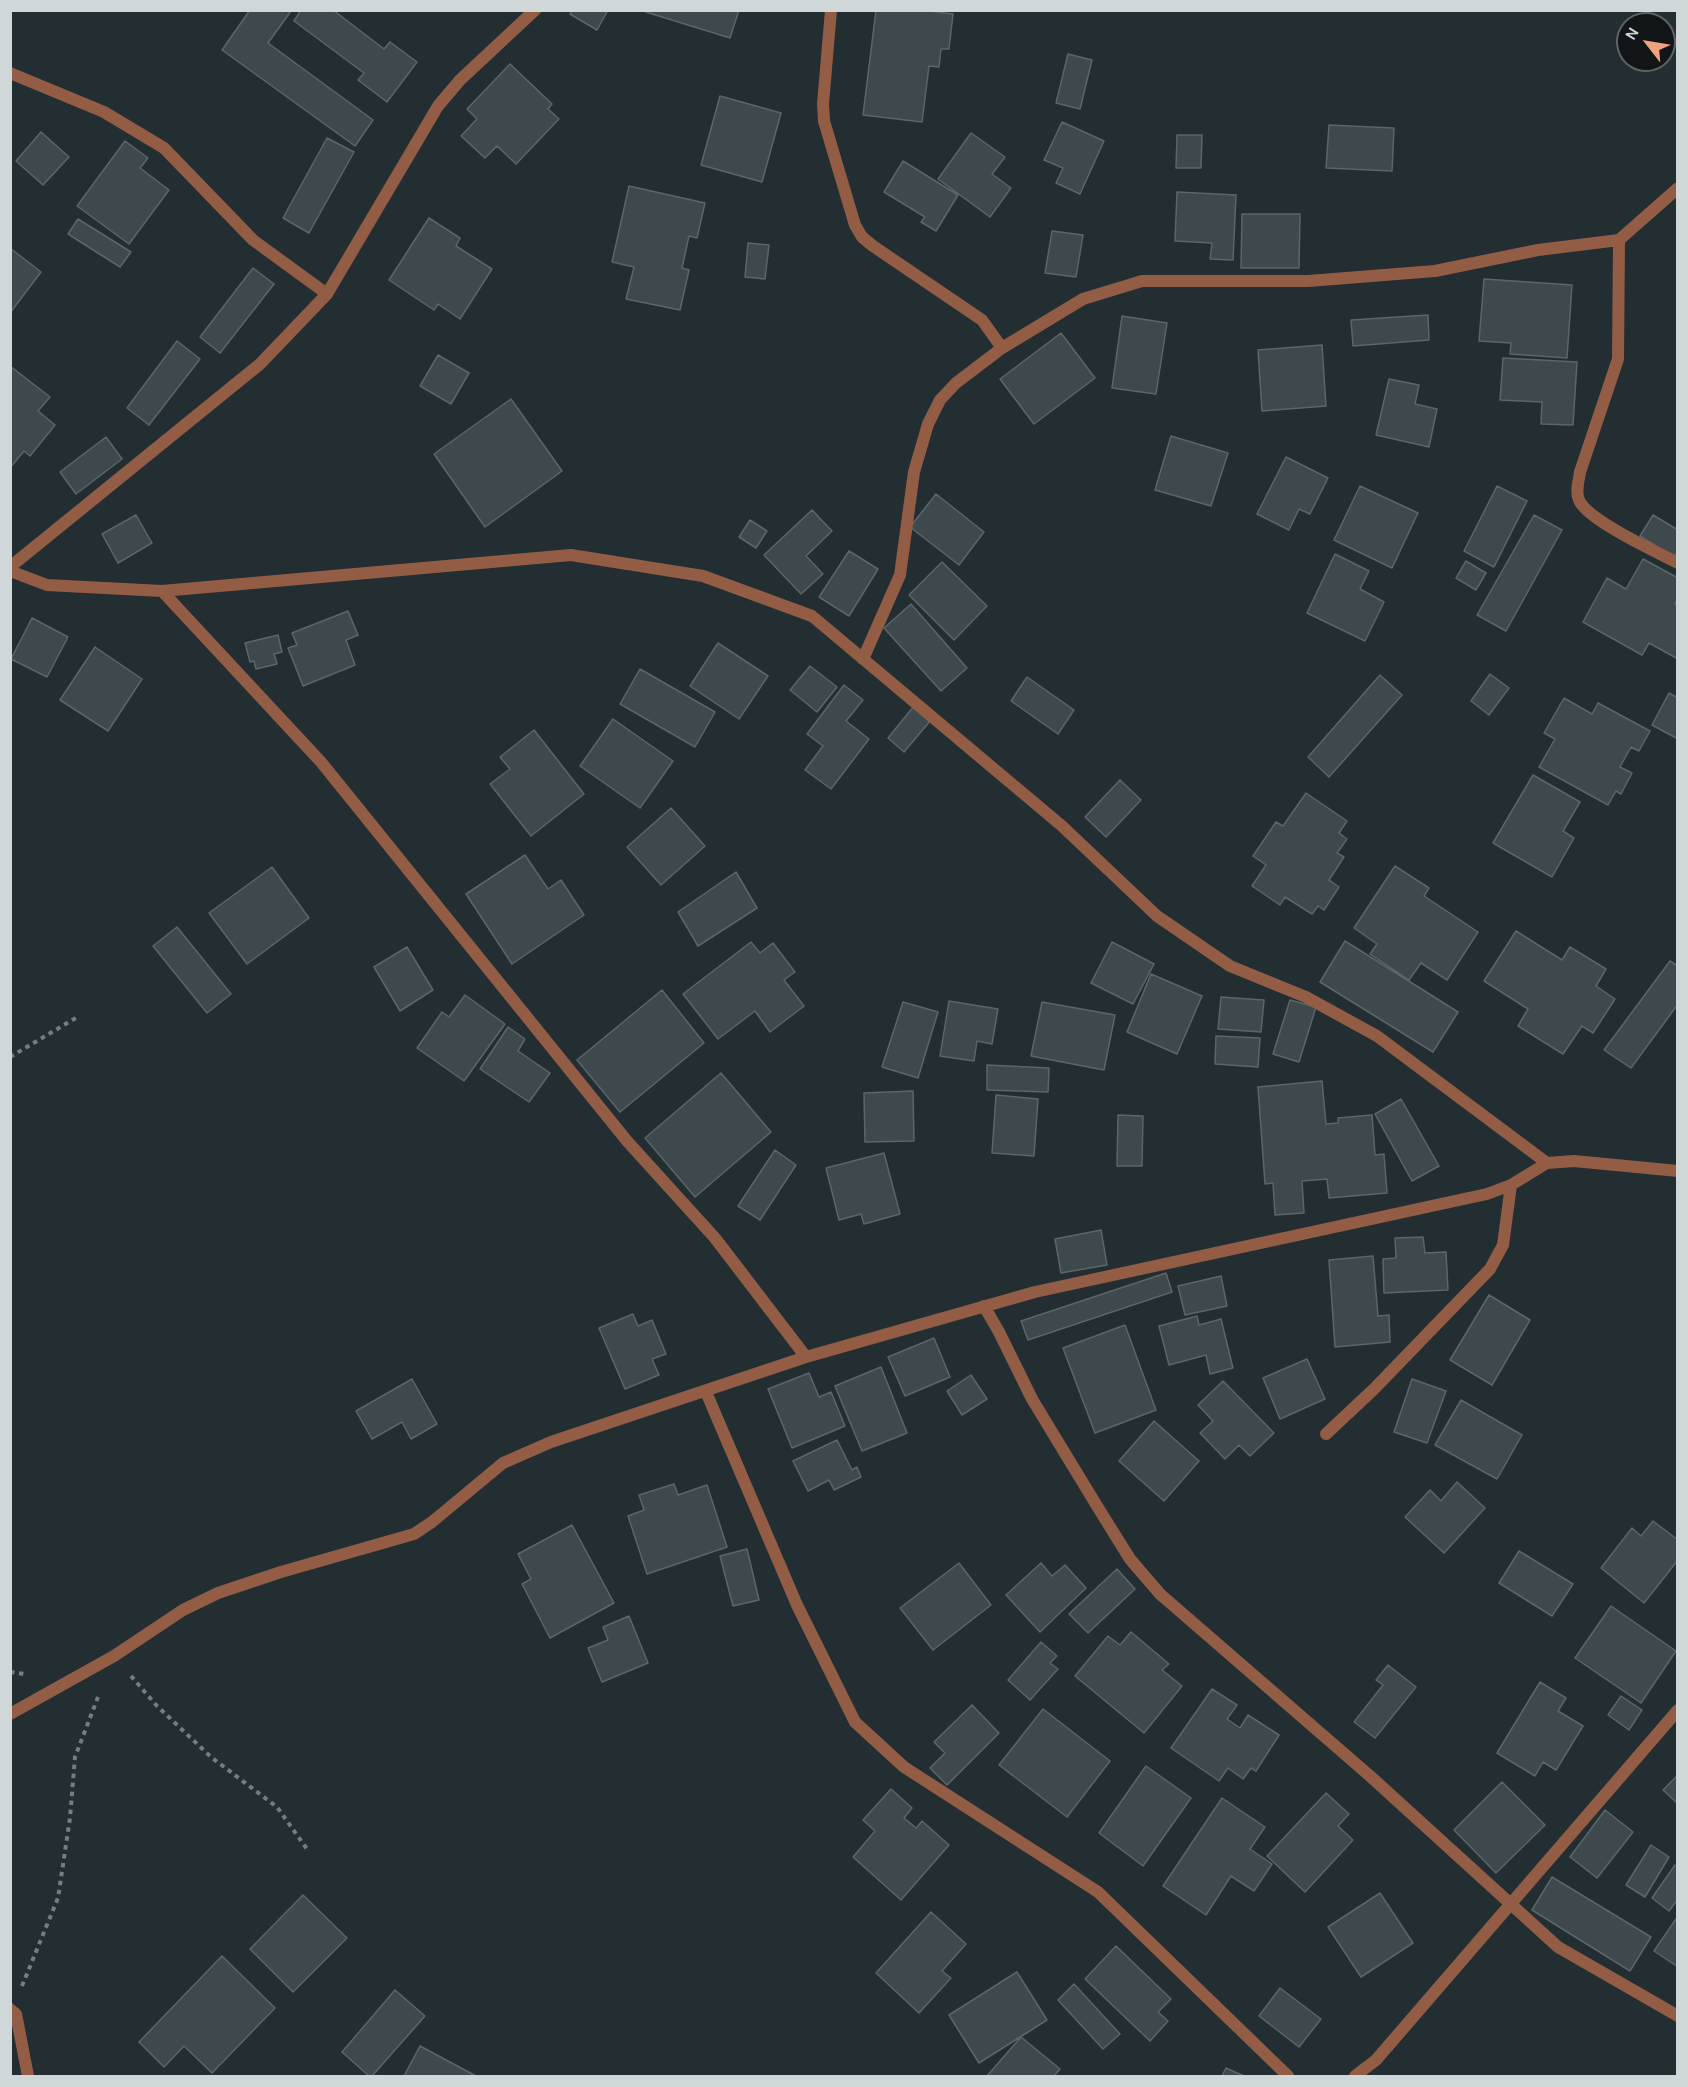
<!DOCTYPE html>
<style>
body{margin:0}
#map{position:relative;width:1688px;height:2087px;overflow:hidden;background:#232e32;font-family:Karla,sans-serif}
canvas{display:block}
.frame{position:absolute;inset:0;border:12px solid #d0d7d9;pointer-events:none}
.north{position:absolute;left:1616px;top:12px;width:60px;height:60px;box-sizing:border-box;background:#111517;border:2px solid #5d6365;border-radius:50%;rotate:301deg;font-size:16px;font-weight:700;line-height:24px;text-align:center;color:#d0d7d9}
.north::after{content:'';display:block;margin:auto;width:21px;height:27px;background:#f1a17d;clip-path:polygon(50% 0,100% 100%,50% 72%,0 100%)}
</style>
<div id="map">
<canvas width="1688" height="2087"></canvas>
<div class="frame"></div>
<div class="north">N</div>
</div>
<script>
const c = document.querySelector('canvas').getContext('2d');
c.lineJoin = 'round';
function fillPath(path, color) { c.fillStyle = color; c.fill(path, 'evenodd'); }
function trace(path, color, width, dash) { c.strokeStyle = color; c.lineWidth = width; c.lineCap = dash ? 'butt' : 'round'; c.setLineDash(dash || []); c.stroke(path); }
const building = new Path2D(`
 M250,10L291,11L268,43L373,120L355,146L222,50Z
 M301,10H333L384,49L390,42L417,62L387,102L358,80L364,73L294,21Z
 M573,10H608L597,30L570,14Z
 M647,10H739L730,38L646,12Z
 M876,10H921L953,14L949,49H941L939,67L929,66L922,122L863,115Z
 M1068,54L1092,60L1080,109L1056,103Z
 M510,64L552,104L548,109L559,119L516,164L497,146L485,158L461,136L477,119L467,109Z
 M720,96L781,113L762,182L701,165Z
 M1062,122L1104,141L1080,194L1056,183L1063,168L1044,160Z
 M1329,125L1394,128L1392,171L1326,168Z
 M41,132L69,157L43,185L16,161Z
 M971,133L1005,157L992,174L1011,188L990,217L938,179Z
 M1177,135H1202L1201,168H1176Z
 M327,138L354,152L309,233L283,218Z
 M125,141L148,158L140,168L169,190L129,244L77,206Z
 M903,161L958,195L936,231L921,222L925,217L884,192Z
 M629,186L705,203L697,238L689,236L682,268L689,270L680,310L626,299L634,267L612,262Z
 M1177,192L1236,195L1233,260L1210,259L1212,243L1175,241Z
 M1242,214H1300L1299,268H1241Z
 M429,218L460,238L456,246L492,269L460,319L438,304L434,310L389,280Z
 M78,219L131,252L120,267L68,234Z
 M1052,231L1083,235L1076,277L1045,273Z
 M748,243L769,245L765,279L745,277Z
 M10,248L41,272L10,313Z
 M253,268L274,284L220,353L200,337Z
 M1484,279L1572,285L1567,358L1510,354L1511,343L1479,341Z
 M1428,315L1429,340L1353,346L1351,320Z
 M1122,316L1167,323L1156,394L1112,388Z
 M1061,333L1095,378L1034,424L1000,379Z
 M177,341L200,359L149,425L127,408Z
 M1322,345L1326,406L1262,411L1258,350Z
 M438,355L469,373L451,404L420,386Z
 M1503,358L1577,362L1573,425L1541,424L1542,402L1500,400Z
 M10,366L50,397L38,411L55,425L30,456L24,451L10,468Z
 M1389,379L1419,385L1415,404L1437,409L1429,447L1376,435Z
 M511,399L562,471L485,527L434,454Z
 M1171,436L1228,453L1211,506L1155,490Z
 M106,437L122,459L76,494L60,472Z
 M1286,457L1328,478L1310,514L1299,509L1289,530L1257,514Z
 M1360,486L1418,513L1392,568L1334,540Z
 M1497,486L1527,501L1494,567L1464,551Z
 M936,494L984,532L959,565L910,527Z
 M812,510L832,531L806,556L823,574L801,594L764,555Z
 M136,515L152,543L118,563L102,534Z
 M1534,515L1562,530L1506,631L1477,615Z
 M1653,515L1678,530V551L1674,557L1640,536Z
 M750,520L767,531L756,548L739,537Z
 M849,551L878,569L849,616L819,597Z
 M1335,554L1369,571L1360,589L1384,602L1365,641L1307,613Z
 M1643,559L1678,578V599L1675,604L1678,605V659L1649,643L1642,655L1583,622L1607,578L1626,589Z
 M1466,561L1486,573L1476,590L1456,578Z
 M942,562L987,606L954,640L909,595Z
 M911,604L967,668L941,691L884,628Z
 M348,611L358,635L346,640L355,665L303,686L288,648L297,645L292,633Z
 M32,618L68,637L47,677L11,659Z
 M278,635L282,652L274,654L277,664L256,669L254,661L250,662L245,643Z
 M718,643L768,676L739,719L690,686Z
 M95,647L142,679L108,731L60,700Z
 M810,666L837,687L817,712L790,690Z
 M640,669L715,712L695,747L620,704Z
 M1490,674L1509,688L1489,715L1471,701Z
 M1380,675L1402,695L1329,777L1308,757Z
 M1027,677L1074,710L1058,734L1011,701Z
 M844,685L863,700L846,721L869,739L831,789L805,770L823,746L807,734Z
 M1669,693L1678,698V739L1652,725Z
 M1564,698L1592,714L1598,703L1650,731L1639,751L1631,747L1620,767L1632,773L1621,794L1616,791L1608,805L1539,767L1555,739L1544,733Z
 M914,706L931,720L904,752L888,738Z
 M613,719L673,761L640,808L580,766Z
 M534,730L584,794L531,836L490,784L510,769L500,757Z
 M1533,775L1580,802L1563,831L1574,838L1552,877L1493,843Z
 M1120,780L1141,800L1106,837L1085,817Z
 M1306,793L1347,821L1339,833L1347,839L1337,853L1344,857L1329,880L1339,887L1324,910L1318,906L1312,914L1285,897L1280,905L1252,886L1266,865L1253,856L1276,822L1283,826Z
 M671,808L705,846L661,885L627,847Z
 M525,855L548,889L561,880L584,915L512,964L466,894Z
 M1395,866L1429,888L1424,896L1478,932L1447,980L1421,963L1409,980L1370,954L1377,944L1354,928Z
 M272,867L309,918L247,964L209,913Z
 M736,872L757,908L698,946L678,912Z
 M177,927L231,994L207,1013L153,946Z
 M1516,931L1562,960L1570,947L1606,969L1596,986L1615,999L1593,1033L1582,1026L1563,1054L1518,1026L1528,1009L1484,981Z
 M1345,941L1458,1012L1433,1052L1320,982Z
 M751,942L760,953L773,943L795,972L784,980L804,1006L770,1032L755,1011L718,1039L683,994Z
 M1112,942L1154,964L1133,1004L1091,983Z
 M407,947L433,990L400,1011L374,967Z
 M1670,961L1678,966V1004L1631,1068L1604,1050Z
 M1151,974L1202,996L1177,1054L1127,1032Z
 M662,990L704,1043L620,1112L577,1060Z
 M465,995L505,1024L464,1081L417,1048L442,1012L449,1017Z
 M1221,997L1264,1000L1261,1032L1218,1029Z
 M1290,1000L1316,1007L1299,1062L1273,1054Z
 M949,1001L998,1009L992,1044L977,1041L974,1061L940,1056Z
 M903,1002L938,1012L918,1078L882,1067Z
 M1042,1002L1115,1015L1104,1070L1031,1056Z
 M508,1027L525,1039L518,1051L550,1073L529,1102L480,1069Z
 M1216,1036L1260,1038L1258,1067L1215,1064Z
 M987,1065L1049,1068L1048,1092L987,1090Z
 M721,1073L771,1132L695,1197L645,1138Z
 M1322,1081L1326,1124L1338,1123V1118L1372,1115L1375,1155L1384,1154L1387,1193L1329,1198L1327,1179L1302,1181L1304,1213L1275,1215L1273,1183L1265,1184L1258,1087Z
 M913,1091L914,1141L865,1142L864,1093Z
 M996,1095L1038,1099L1034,1156L992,1153Z
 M1401,1099L1439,1166L1412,1181L1375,1114Z
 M1118,1115L1143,1116L1142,1166H1117Z
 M775,1150L796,1165L760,1220L738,1206Z
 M884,1153L900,1214L864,1224L861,1214L839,1220L826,1168Z
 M1101,1230L1107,1265L1061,1273L1055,1239Z
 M1423,1237L1425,1253L1446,1252L1448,1290L1384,1293L1383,1259L1396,1258L1395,1238Z
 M1373,1256L1378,1316L1389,1315L1390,1342L1335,1347L1329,1260Z
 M1166,1273L1172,1292L1028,1340L1021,1321Z
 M1221,1276L1227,1306L1185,1315L1178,1286Z
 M1489,1295L1530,1320L1492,1385L1450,1360Z
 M633,1314L638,1326L652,1320L666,1354L652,1359L659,1375L625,1389L599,1328Z
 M1197,1316L1199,1325L1221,1319L1233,1368L1210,1374L1206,1355L1169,1365L1159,1326Z
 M1125,1325L1156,1410L1095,1433L1063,1348Z
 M934,1338L950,1377L905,1396L888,1357Z
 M1307,1359L1325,1399L1280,1419L1263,1378Z
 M881,1367L907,1433L862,1451L835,1386Z
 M809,1373L819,1397L831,1392L845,1426L792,1448L768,1389Z
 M971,1375L987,1399L962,1415L947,1391Z
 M412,1379L437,1424L411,1439L402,1422L372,1439L356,1411Z
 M1412,1379L1446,1391L1427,1443L1394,1432Z
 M1223,1381L1274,1433L1250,1456L1239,1445L1225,1459L1200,1433L1213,1421L1198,1405Z
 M1461,1400L1522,1435L1497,1479L1435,1445Z
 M1154,1421L1199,1461L1164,1501L1119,1461Z
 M837,1440L852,1470L857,1467L861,1477L834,1490L829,1480L808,1491L793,1461Z
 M1457,1482L1485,1508L1444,1553L1405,1517L1430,1490L1441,1501Z
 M674,1484L678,1495L707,1485L727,1547L647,1574L628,1516L644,1510L639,1495Z
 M1653,1521L1678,1540V1560L1644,1603L1601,1568L1632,1528L1641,1536Z
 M572,1525L614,1603L550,1638L522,1584L531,1579L518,1554Z
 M747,1549L759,1600L733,1606L720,1556Z
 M1519,1551L1573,1584L1552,1616L1499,1583Z
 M959,1563L991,1605L933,1650L900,1608Z
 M1041,1563L1052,1576L1065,1565L1086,1588L1040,1632L1006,1595Z
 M1117,1569L1135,1589L1088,1633L1069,1614Z
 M1611,1606L1676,1651L1641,1703L1575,1658Z
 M629,1616L648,1663L602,1682L588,1648L608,1640L603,1627Z
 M1131,1632L1169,1664L1162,1670L1182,1686L1144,1733L1075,1676L1108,1636L1120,1645Z
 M1041,1642L1057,1656L1050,1663L1058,1669L1030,1700L1008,1680Z
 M1388,1665L1416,1687L1375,1738L1354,1722L1383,1685L1376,1680Z
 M1540,1682L1566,1698L1558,1711L1583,1726L1556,1770L1543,1762L1535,1776L1497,1753Z
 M1212,1689L1237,1705L1227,1719L1240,1728L1248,1715L1279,1735L1256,1771L1251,1768L1243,1779L1228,1768L1219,1781L1171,1748Z
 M1621,1696L1642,1710L1629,1730L1608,1715Z
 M972,1705L999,1733L947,1785L930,1768L945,1753L934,1742Z
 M1043,1709L1110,1761L1067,1817L999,1765Z
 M1146,1766L1191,1798L1143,1866L1099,1833Z
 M1678,1775V1804L1663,1790Z
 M1502,1782L1545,1825L1496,1873L1454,1830Z
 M891,1789L912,1808L904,1818L916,1828L922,1821L949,1845L901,1900L853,1857L875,1831L863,1820Z
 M1326,1793L1349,1814L1338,1826L1353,1840L1305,1892L1267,1856Z
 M1222,1798L1265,1827L1250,1849L1272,1864L1254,1891L1231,1876L1206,1915L1163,1886Z
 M1605,1810L1633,1832L1597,1878L1570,1857Z
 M1651,1845L1669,1857L1645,1897L1626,1885Z
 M1675,1865L1678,1867V1899L1669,1911L1652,1898Z
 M1552,1877L1651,1937L1630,1971L1532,1910Z
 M1380,1893L1413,1943L1361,1977L1328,1927Z
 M303,1895L347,1938L293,1992L250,1949Z
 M931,1912L966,1944L942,1971L951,1978L919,2013L876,1973Z
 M1678,1916V1967L1654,1951Z
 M1116,1946L1171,1999L1158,2012L1168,2021L1150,2041L1085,1979Z
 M222,1956L275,2008L212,2073L184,2046L164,2067L139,2042Z
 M1017,1972L1047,2020L979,2063L949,2015Z
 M1074,1984L1120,2034L1103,2049L1058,2000Z
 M1280,1988L1321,2019L1299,2047L1259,2016Z
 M395,1990L425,2016L372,2076H369L342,2052Z
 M1021,2037L1060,2069L1054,2076H987Z
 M420,2046L476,2076H404Z
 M1226,2068L1244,2076H1222Z`);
const path = new Path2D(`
 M10,1057L79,1016
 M10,1672L25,1674
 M131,1676L157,1706L211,1757L277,1807L307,1849
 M22,1986L58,1898L70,1818L75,1757L98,1697`);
const service = new Path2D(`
 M10,73L104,112L164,148L253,240L327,294`);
const minor = new Path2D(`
 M831,10L823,104L824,121L855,225L862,237L873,246L982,320L1002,348
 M1619,240L1618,359L1580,472C1579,481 1575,491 1579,500C1587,520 1657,552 1678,563
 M10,567L260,364L327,294L438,106L460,80L535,10
 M10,571L47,585L162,591L571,555L703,576L812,616L1062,826L1157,916L1230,966L1306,997L1377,1036L1547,1163
 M162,591L321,762L627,1141L715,1238L806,1357
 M863,659L900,575L914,472L928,424L940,400L956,383L1002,348L1083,299L1142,281H1308L1435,271L1538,250L1619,240L1678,188
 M984,1306L999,1332L1032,1399L1097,1506L1130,1559L1160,1594L1370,1776L1558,1947L1678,2016
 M706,1392L797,1605L855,1722L904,1767L1098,1892L1288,2076
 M1326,1434L1374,1389L1490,1269L1503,1245L1511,1185
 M10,1714L114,1656L183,1610L218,1593L281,1572L414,1534L432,1522L503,1463L551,1442L806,1357L1035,1292L1487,1194L1511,1185L1547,1163L1574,1161L1678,1171
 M10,2009L16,2014L28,2076
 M1355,2076L1376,2060L1678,1710`);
fillPath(building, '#3e494d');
trace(building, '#5a666a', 1.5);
trace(path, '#747d80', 4, [4.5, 4.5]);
trace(service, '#925d44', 12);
trace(minor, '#925d44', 12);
</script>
